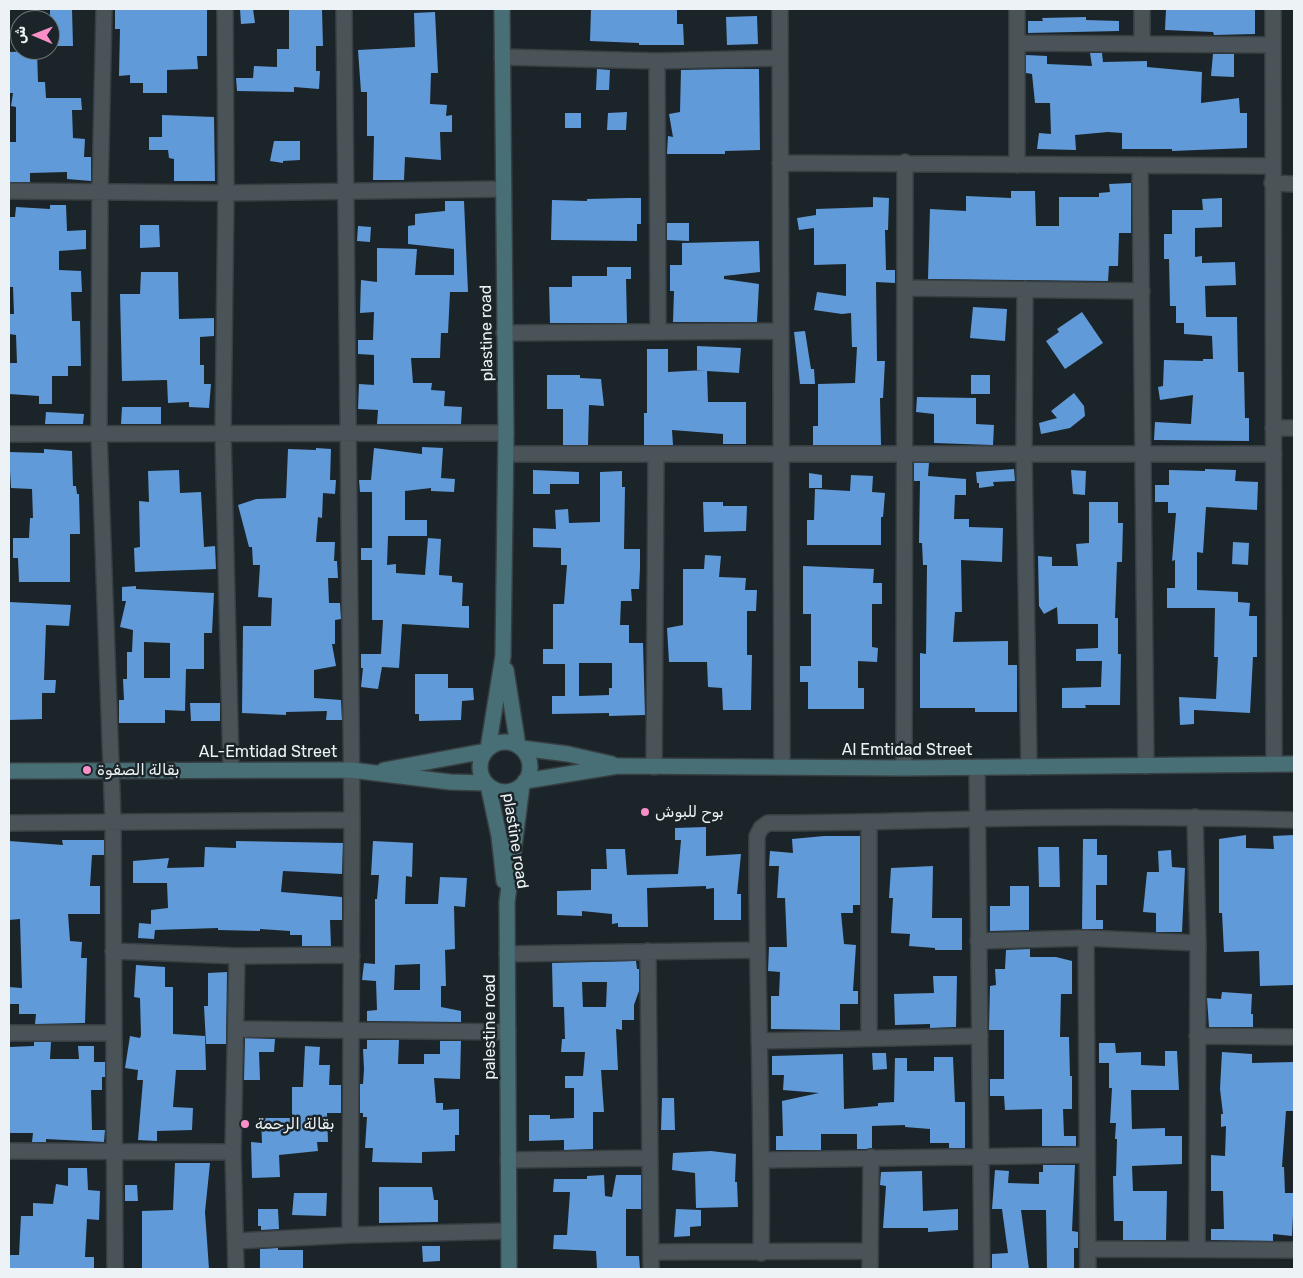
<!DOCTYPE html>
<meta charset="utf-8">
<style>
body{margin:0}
#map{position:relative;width:1303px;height:1278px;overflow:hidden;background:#1b2428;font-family:Rubik,Vazirmatn,sans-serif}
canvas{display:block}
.frame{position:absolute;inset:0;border:10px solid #ecf2f5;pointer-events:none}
.north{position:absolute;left:10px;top:10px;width:50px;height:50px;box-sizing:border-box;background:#1b2428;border:1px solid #6f767a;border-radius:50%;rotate:271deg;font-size:14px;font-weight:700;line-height:20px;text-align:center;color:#ecf2f5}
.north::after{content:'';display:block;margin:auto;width:18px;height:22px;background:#fa8fc7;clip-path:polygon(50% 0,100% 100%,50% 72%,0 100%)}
</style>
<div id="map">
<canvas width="1303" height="1278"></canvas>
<div class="frame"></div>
<div class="north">ش</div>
</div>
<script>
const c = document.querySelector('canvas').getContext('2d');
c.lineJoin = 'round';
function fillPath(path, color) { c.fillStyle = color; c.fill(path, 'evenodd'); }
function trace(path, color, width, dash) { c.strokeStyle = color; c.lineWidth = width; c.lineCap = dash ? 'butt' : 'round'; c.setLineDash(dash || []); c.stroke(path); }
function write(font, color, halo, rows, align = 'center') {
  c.font = font + ' Rubik,Vazirmatn,sans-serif'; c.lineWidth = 5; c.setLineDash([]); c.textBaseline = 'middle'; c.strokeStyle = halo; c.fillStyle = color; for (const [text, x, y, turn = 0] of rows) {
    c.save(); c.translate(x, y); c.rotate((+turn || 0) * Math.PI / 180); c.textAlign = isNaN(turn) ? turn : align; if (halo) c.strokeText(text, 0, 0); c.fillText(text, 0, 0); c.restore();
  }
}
const building = new Path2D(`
 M50,9H72L73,46H50Z
 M115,9H207V56H197L198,69L167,70V93H143V83H130V75L119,76L120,29H115Z
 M240,9H253L255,23L241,24Z
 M289,9H322L323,46H316V71H320L319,89L294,87V92L237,91L236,78H253L254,66L277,67V49H289Z
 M591,9H677V24H683L684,45H639V43L590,41Z
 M1166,9H1255V34L1214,35L1213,32L1165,30Z
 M435,12L438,73H431L430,104L447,105L446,116L452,115V132H440L441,160L405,157L404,180H373L374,136H367V92H361L358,50L415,47L414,13Z
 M757,16L758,44L727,45L726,17Z
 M1086,17V20L1119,21V31L1028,33V21H1043L1042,18Z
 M37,51L38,82H45L46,98H81L82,110H72L73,138L85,139L84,157H91V181L67,179V172L30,173V182H9V142H16V107L11,106L13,93H9V52Z
 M1090,53H1102L1103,62L1147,61V67L1202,72L1201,103L1239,98L1240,113H1247V148L1172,151V149H1122V133L1108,132L1075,135L1076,150L1037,149L1039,133L1051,134L1050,103H1035L1032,74L1026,73V55L1047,56V64L1092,66Z
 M1213,54H1234V77L1211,76Z
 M597,69L610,70L609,90H596Z
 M726,69H759L760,150L725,151V154H667L668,136L673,137L669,114L680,112L681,70Z
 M627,112L626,130H607L608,113Z
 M565,113H581V128H565Z
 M162,115L214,117L215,181H174V159L169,158L168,150H149V137H162Z
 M274,141H300V160L283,161V163L270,161Z
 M1131,183V233H1119L1118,266H1109L1108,281L928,279L930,209L966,211V196L1011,198V191H1035L1036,226H1059V197H1099V193L1110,192L1109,184Z
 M873,197L889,198L888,230H885L886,270H895V283L876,282L877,361H885L883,398H880L881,445H813V426H818V384L855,383L857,347H852L851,313L842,314L814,310L817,292L846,296V264L814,265V228L799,230L797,218L816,215V209L873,207Z
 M628,198H641V224H637V241L551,240L552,200L587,201V199Z
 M1222,198V227L1195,228V257L1202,256V263L1235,262L1236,285L1205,286L1206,317H1237L1238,372H1244L1245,418H1249V441L1154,440L1155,422L1191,424L1193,395L1160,400L1158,387L1163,386L1164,360L1203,361V359H1213L1212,336L1184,334V323H1176V306H1170L1169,259H1164V234H1172V210H1203L1202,199Z
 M445,201H464L468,292H450L448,333H441L440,358H411L413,383H432L431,390L445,391L444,406L462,407L461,424H377L378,410L358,409L359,384L374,385V355L358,354V340H373L374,312L360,313L361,280L377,282V248L417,249L415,275H454V249L408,244V226L415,225V214L445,211Z
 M50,205H66L67,231L86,230V249L59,251V270L81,271L82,292H71L72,321H80L81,366H68V376H52V404H39V396L9,394V363H17L16,335L9,334V314H14L13,287H9V217H15L16,207L50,209Z
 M667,223H689V241L667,240Z
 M140,225H159L160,247L140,248Z
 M358,226L371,227L370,242L357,241Z
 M759,241L760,272L724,276V279L759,284L757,322H673L674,291H670V265H682V243Z
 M607,267H631V279H626L627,323H550L549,287H572V276H607Z
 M141,272H178L179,319L214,318V336L200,337V365H204V384H211L209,408L189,407V402L168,403L167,380L122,381L120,294H140Z
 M973,307L1007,309L1005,341L970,338Z
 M1082,312L1103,343L1065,369L1046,341L1059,332L1057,329Z
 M805,331L811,369H814L815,384H800L794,332Z
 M697,346L741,348L739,373L707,371L708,402H746V444H723V434L672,430L673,445H644V413H647V349H668V372L705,370H697Z
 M547,375H580V378L601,379L604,406L589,405L588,445H563V409H547Z
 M971,375H990V394H971Z
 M1074,393L1084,406L1085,416L1070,428L1041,434L1039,423L1057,418L1051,411Z
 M917,397L976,398V424L994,425L993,445L934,443V414L916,412Z
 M122,407H161V424H121Z
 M46,412L84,414L83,424H45Z
 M422,447L443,448L441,478L455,479L454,492L431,491V488L405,491V520H427V536H388L387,565L396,564V573L425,575L428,538L441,539L439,575L452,576V582L463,583L462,606H469V628L402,624L399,668L382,667L378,689L361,687L363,668H361V654H381L383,620H372V560H361V548H372V492H360L359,480H371L374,448L422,454Z
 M316,448L331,449L330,480H336L335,494L323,493L322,518L318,517L316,542H335L334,561H337L338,578H328L329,603H340L341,619L335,620V644H332L336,666L314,670V698L341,700L342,720H326L327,711L286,712V715L242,713L243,626H271L272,598L258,597L260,565H253L252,547H249L238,505L256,499L286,498L288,449L316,450Z
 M44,449L72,451L73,486H76L77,494H79L80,534H70V582H19L18,558H13V538H29L30,518H33L32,489L11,488L9,452L44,453Z
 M914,463H929L928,476L966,479V495H955L954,519H969V527L1003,528L1002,562L961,560L962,612H955L953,642L1008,641V665H1017V712H975V708H920V653L926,654L927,565H923L922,543H919L920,481H914Z
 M1014,469L1015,481L993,482L994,486L979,488V483H977L976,472Z
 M1205,469L1236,470L1235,481L1258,482L1257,510L1206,507L1203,553L1197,552V590L1238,592V602L1250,603L1249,616H1257V657H1253L1250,713L1194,710V724L1180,725L1179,697L1216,699L1218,657H1214L1215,608H1167V588H1175V560L1172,561L1176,513H1168V502H1155V485H1169V470L1205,471Z
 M179,470L180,493L201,492L204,547L215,546L216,569L135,572L134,548L140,547L139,501L149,502L148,471Z
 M533,470L579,472V484H550V494H533Z
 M1071,470L1086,471L1085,495L1073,494Z
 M622,471V487H625L624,549H640V568L639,589H631L632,601H621L620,625H629V643H643L645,715L609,716V713L552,714V696H565V664H543V649H553V604H564L567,565H561V548L533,547V528L556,529L555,510L568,509L569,523L600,522V472ZM579,663H612V688H609V695L579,696Z
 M809,473L822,475V488H809Z
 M851,475L873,476L872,492L885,493L883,517H881V545H807V520H814L815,489L850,491Z
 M703,502H723V506H747L746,531L704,532Z
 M1089,502H1118V523H1123L1122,562H1117L1115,618H1118V654H1121L1120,705H1085L1086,708H1062V688L1101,687L1102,661H1076V649L1098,648V624H1058L1057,607L1044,614L1039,606L1038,556L1052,557V566H1078L1076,544L1089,543Z
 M1233,542L1249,543L1248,565L1232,564Z
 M705,555L721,556L719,577L746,578L745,590H757L756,611H747V655H752L751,710H723L722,688L708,687L707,662H669L667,628L683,625V569H704Z
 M803,566L874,569L873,583H882V604H872V647L878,648L877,662L858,661V688H864V709H808V682H800V666H811V614H803Z
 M136,586V589L214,593L212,633H204V669H186L185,711L165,710V723H119V700H124L123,679H127V652H132L133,630L120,627L126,601H122V587ZM144,642L170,643V678H144Z
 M9,602L71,605L69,626L46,625L44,680H56L55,693H42V719L9,720Z
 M415,674H448V688H473L474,700L462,701L461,720L419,721V714H415Z
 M190,703H220V721H191Z
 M706,827V856L741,854L737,894H741V920H714V888L706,889V886L647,888L648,927H618V923L612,924V914L582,911V916L557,915V891L591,890V869H607L606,849H625L627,875L678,874L681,840H675V828Z
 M1246,835V848L1274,849L1273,836L1294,835V985L1260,986L1259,951L1224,952L1222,913H1219V839Z
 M824,836H860V905H853V913H841L844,944L856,945L853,991H858V1004H840V1030L771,1029V996H779L780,972L768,971L769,947H787L785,898H777L779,866H769L770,851L793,853L792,839Z
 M1083,839H1097V855H1107V885H1096V920H1103V929H1082Z
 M62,840H104V855H92L90,886H100V914H68L70,941L82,942L81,958H87L85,1023L35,1024L36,1014H19V1004H9V987L22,988L20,919L9,920V841L63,845Z
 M236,841L343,843L342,874L283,871L281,892L342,897V920H330L331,946H302V935H290V931L260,929V931L218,930V928L155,930L154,939L138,938L139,923L151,924V910L168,908L167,883H133V861L169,858L167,868L204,867L205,847L236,848Z
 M373,841L413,843L412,877L406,876L405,904H438L440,877L467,878L465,907L454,906L455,949L445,950L446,986H441V1007L461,1011V1022L367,1021V1011L377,1010L376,981L362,980L364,963L375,964V899H377L379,875H371ZM420,964V990H394L395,965Z
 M1038,847H1059L1060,887H1039Z
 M1171,850L1172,867L1185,868L1182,932H1156V913L1143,912L1147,872H1159L1158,851Z
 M933,866L932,918H962V950H935V948L909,946L910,934L891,933L893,898H889L891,868Z
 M1010,886H1029V930L990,931V906H1010Z
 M1030,949V957H1056L1072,961V994H1061L1060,1037H1069L1070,1076H1072V1109H1063L1064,1136H1076V1146H1042V1109L1005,1110L1004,1096H990V1079H1004V1030H989L990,986L996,985L995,969H1005L1006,950Z
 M636,961L637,969H639V991L634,1005V1020H622V1030L616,1029L618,1070H601L604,1112H593V1149L564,1150V1140L529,1141V1115H550V1119L574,1118V1088H565V1076H583L585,1052H561L562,1039H565L564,1007H553L552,963ZM582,982H607L606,1007H583Z
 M136,965L165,967V987H173V1034L205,1036L206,1070H176L173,1107L193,1108L192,1130L157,1131V1141L138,1140L143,1080H137L138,1070L125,1068L130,1036L140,1038L141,1035L140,998L134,997Z
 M227,972L226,1044H206L204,1006H208V973Z
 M933,976H957L956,1027L930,1028V1024L895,1025L894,994L934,993Z
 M1222,992L1252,994L1251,1014H1253V1027H1209L1207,998L1221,999Z
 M245,1038L275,1039L274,1052H259L260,1080H244Z
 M367,1040H399L398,1064H424V1054H440V1041H461L460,1079L434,1078L436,1103H443V1110L459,1109V1135H455V1151L422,1152V1163L372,1162L373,1148H365L367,1117H363V1113H360V1084H363L364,1069L363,1049H367Z
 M34,1042H51L50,1059H79L78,1046H94V1062H105V1077H102V1090H91L92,1130H105L104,1142L46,1139V1142H32L33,1133H9V1047L34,1046Z
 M1099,1043H1115L1116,1053L1141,1052V1065L1165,1066V1051H1177L1179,1090H1131L1132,1129L1165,1128V1136H1182V1164L1132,1166L1133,1191H1167L1166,1240H1123V1221H1114L1113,1176H1116L1117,1139H1115L1116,1123H1110L1112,1088H1109V1063H1099Z
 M305,1046L320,1047L319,1065H330L329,1085H341V1113H327L328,1142H317L318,1151L279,1155L280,1177L252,1178L251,1142L262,1143L261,1118H292V1087H303Z
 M1222,1052L1252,1054V1063L1294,1062V1111H1286L1282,1167H1284L1285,1193H1294L1292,1236L1273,1234V1241L1211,1240V1229H1224L1223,1191H1211V1155L1225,1156L1226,1126L1221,1127V1114H1223L1220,1089Z
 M872,1053H886L887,1069L873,1070Z
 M843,1054L844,1109L878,1106V1103L894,1102L895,1058H907V1071H934V1057H953L955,1102H965V1148H949V1143H930V1129L905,1127V1125L872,1126V1148L866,1149H857V1134H821V1150H776V1136H783L782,1101L819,1093L783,1090L784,1075H772V1056Z
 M662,1098H674L675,1130H661Z
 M711,1151L736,1154L735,1182H737L738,1207L696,1208L695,1173L672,1170L673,1153Z
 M175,1163H210L205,1212L209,1269H142V1211L173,1210Z
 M1043,1165H1075L1072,1231L1078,1232V1248H1074V1269H1047L1046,1210H1021L1029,1269H992V1254L1008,1253L1002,1209H992L995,1170L1009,1171L1008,1183L1039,1184V1172H1043Z
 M68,1168H87L88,1190L100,1191L99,1220L87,1219L85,1257H94V1269H9V1255H19L21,1216H33V1203L53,1204L56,1184L68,1186Z
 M922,1171L923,1211L958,1209V1230L928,1232V1228H883L886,1186L880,1185L881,1172Z
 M604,1175L605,1196L612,1197L616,1175H641V1209H626V1256H639L640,1269H597L596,1251L553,1249L554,1235H567L570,1192H553L554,1179H587V1176Z
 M125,1185H137L138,1201H125Z
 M379,1187H432L434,1200H438V1222L379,1223Z
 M294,1193H327L326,1216L292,1215Z
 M258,1209H278L279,1229L261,1230V1226H258Z
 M676,1209L701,1210V1226L690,1227V1236L674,1237Z
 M422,1246H440V1261L423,1262Z
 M278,1248V1250H303V1269H260V1249Z`);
const street = new Path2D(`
 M104,9L100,192L99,433L113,821L115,1269
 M225,9L226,193L223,433L231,769
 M780,9L782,766
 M1017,9V165
 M1142,9V43
 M1273,9L1274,764
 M1017,43L1273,45
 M502,57L657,61L779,58
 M657,61L658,331
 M780,163L1272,166
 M1140,165L1146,766
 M1272,183L1294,184
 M9,191L226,193L502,189
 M905,288L1142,291
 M1025,289L1024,454L1029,767
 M504,333L780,331
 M1273,428H1294
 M9,434L506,433
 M506,454H1274
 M654,767L656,454
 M977,767L982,1269
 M904,768L905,162
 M1195,817L1198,943L1197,1249
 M9,823L352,820L344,9
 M1086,938L1088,1269
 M978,941L1086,938L1198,943
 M113,951L237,956L352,955
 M648,951L651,1269
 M507,954L756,950
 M236,1029L508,1032
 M9,1033H114
 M1197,1036L1294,1037
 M869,1038V823
 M759,1041L980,1036
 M9,1151L233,1152
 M508,1160L649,1158
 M763,1160L1087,1155
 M350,1235L352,820
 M236,1241L350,1235L508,1231
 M1088,1249L1294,1250
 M651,1252L870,1251
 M761,1253C763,1114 756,975 757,836L761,828L768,823C838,823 907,821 976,819C1082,816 1188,817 1294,820
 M236,1269L233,1152L237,956
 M870,1269L871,1157`);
const secondary = new Path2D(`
 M506,670L518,746
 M480 767a25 25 0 1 1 50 0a25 25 0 1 1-50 0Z
 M521,748L568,754L612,764
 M488,749L503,656L506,433L502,9
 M384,770L486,751
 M9,771L351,770L450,782L486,783
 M525,781L618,766L904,768L1294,764
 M488,785L499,836L504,881
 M509,1269L507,902L522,785`);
const markers = [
 [87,770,5,"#fa8fc7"],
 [645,812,5,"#fa8fc7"],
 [245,1124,5,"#fa8fc7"]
];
const streetNames = [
 ["plastine road",487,333,-91],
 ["Al Emtidad Street",907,750],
 ["AL-Emtidad Street",268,752],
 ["plastine road",515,841,81],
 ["palestine road",490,1027,-90]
];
const poiNames = [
 ["بقالة الصفوة",97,770],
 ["بوح للبوش",655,812],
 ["بقالة الرحمة",255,1124]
];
fillPath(building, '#619ad9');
trace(street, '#383f43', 18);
trace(secondary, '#383f43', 18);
trace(street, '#495358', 15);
trace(secondary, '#486f76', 15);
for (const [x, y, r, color] of markers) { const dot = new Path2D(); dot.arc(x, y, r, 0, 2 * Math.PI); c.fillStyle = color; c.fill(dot); trace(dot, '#1b2428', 2); }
write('16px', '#ecf2f5', '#1b2428', streetNames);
write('16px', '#ecf2f5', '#1b2428', poiNames, 'left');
</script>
